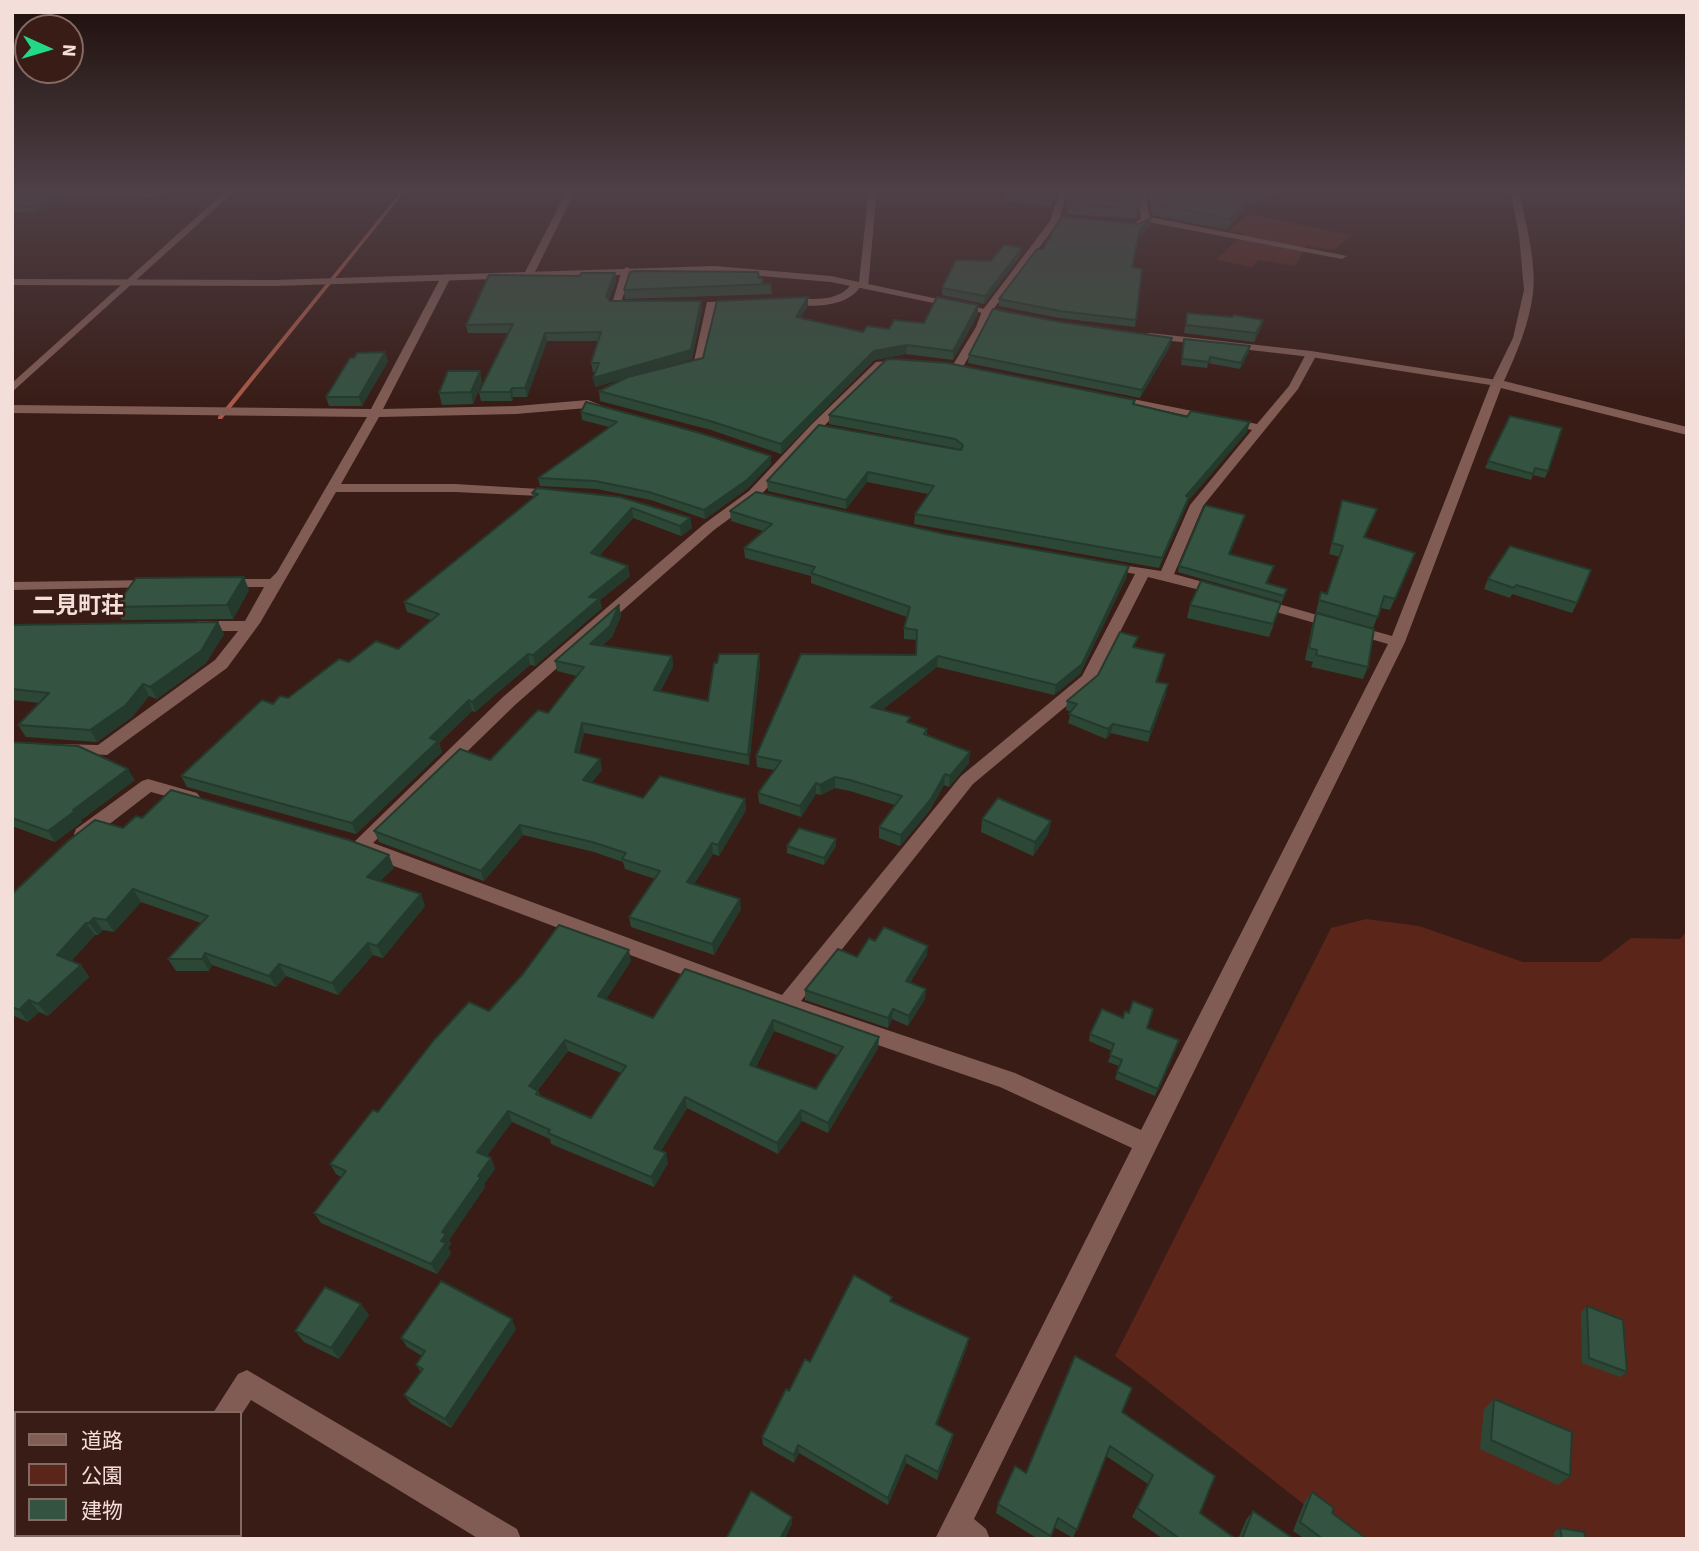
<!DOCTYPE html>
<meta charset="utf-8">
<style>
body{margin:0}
#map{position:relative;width:1699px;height:1551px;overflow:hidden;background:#391c16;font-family:"Source Sans 3","Noto Sans JP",sans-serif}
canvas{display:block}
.frame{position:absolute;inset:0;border:14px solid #f3deda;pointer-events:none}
.legend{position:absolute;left:14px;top:1411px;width:228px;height:126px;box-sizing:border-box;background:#391c16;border:2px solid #836a64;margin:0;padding:9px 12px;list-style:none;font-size:21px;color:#f3deda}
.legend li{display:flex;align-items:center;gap:14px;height:35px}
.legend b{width:35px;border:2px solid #836a64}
.north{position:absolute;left:14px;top:14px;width:70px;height:70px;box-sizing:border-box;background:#391c16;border:2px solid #836a64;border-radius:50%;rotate:94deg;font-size:19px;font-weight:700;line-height:28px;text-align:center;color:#f3deda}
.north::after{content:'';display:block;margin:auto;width:24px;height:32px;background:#23d886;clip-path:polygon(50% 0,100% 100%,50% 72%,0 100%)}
</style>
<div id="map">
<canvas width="1699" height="1551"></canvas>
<div class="frame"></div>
<ul class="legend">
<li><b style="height:9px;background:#815c54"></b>道路</li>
<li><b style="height:19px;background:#5c251a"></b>公園</li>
<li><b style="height:19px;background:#345340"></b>建物</li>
</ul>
<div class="north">N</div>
</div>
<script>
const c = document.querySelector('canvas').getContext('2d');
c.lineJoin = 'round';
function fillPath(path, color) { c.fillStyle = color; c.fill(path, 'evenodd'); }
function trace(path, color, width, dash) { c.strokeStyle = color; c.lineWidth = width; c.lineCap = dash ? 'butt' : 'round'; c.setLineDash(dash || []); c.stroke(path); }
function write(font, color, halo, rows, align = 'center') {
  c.font = font + ' "Source Sans 3","Noto Sans JP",sans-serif'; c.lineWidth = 5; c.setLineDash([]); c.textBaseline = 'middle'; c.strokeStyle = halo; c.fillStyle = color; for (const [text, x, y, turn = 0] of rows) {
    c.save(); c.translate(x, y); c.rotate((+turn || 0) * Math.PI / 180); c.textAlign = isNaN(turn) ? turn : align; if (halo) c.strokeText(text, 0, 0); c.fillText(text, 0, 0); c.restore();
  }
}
const green = new Path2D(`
 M1249,214L1351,235L1334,250L1306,246L1295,266L1258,260L1252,267L1216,260L1244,233L1228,231Z
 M1366,919L1419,926L1523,962H1600L1631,938L1680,939L1687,931V1539H1348L1115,1356L1331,928Z`);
const stream = new Path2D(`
 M403,189H407L222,419H218V417Z`);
const minor = new Path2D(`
 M228,189H237L12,392V383Z
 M568,189H576L534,274L525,276L524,274Z
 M869,189H877L868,288L860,287C845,310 804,307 780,303V299L784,298C808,298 838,305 853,282H859Z
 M1060,189H1068L1059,221L992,311L986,327L961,370H953L951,368L976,327L982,311L1050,221Z
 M1144,189H1152L1146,199L1150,217L1347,256L1342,259L1148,222L1141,227H1135V223L1141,218L1138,199Z
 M1510,189H1518C1525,218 1537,264 1533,293C1529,325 1517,352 1504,381L1687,427V435L1501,388L1405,642L974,1519L986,1529L990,1539H935L1132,1148L1000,1087L779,1011L362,854L353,850L351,845L503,697L704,524L749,491L811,425L876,362L909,360V364L883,367L819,431L759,497L714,530L515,705L373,843L782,995L961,776L1082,676L1135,574L1103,568V562L1161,571L1190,505L1252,430L1108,398V394L1257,424L1289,386L1307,352H1315L1317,354L1298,389L1203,506L1174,574L1225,588L1227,591L1225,594L1220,595L1148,577L1094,683L973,784L801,1001L1015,1073L1141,1130L1388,644L1252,605L1250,602L1257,598L1392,636L1491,383L1513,338L1524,290L1519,235Z
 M627,267L632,270L621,302H635L640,305L635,308L611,307L622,270Z
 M446,274L451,277L383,409L516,406L588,400L613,410L607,414L587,408L516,414L379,417L341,484H455L556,490L563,494L561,497L455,492H336L260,623L227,668L107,755L57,752L54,748L57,744L98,745L215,660L238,631H198L190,626L198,621H245L264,587H222L215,583L222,579H270L277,572L367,417L12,413V405L371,409L441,277Z
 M707,302L739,301L744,304L739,307H716L705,363L687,371H679V367L694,361Z
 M152,580L159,584L157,587L12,590V582Z
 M148,779L197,793L200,797L197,801L191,803L151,792L90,839H76L74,834L76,829L142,781Z
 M247,1370L517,1529L521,1539H479L251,1400L240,1417V1413H213L238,1374Z
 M124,1535H154L153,1539H123Z`);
const tertiary = new Path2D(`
 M715,266L831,276L1017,316L1012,319L831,282L715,272L274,286L12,285V279L274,280Z
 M1150,333L1311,351L1497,380L1503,383L1497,386L1311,357L1146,338V334Z`);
const wall = new Path2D(`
 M25,189H170L157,198L66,196L34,213L12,212V194Z
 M1058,189L1052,206L1006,202L1007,192Z
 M1069,189H1141L1138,194V217L1135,219L1068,214V207H1065Z
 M1150,189H1284L1259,205L1249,203L1227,230L1152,215L1149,199Z
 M1151,218L1150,225L1138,239L1132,267L1136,320L1135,327L1059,318L999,306V299L1043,249L1139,224Z
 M1022,248L1021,255L984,304L942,295V288L991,261Z
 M759,278L764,284H771L772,294L625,299L624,290Z
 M616,281L609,300L610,301L702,310L692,359L638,374L703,358L808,305L800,318L863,332L889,329L924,323L978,305V314L953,360L906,354L874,360L781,454L711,430L600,401L599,391L626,378L595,387L596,372H593L591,363L598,341H547L527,397H513L512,401H481L479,392L509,333H468L466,325Z
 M1187,313L1232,317L1263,320L1261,328L1254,342L1184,333Z
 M1060,322L1172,338L1170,346L1140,398L968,363L969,355Z
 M1184,339L1249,352L1240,369L1208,363L1207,368L1181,365Z
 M354,358L388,361L362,406H329L326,397Z
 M482,382L473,404L442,405L439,393Z
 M1135,400V404L1247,432L1188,501L1186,507L1159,568L914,524L915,514L928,494L867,482L846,509L768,491L767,481L955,448L829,424V415Z
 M586,402L771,464L747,489L705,519L651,500L597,489L540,486L538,478L609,427L582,420L581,412Z
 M1510,416L1548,471L1545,478L1533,475L1531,480L1485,468Z
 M537,488L690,518L692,528L681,536L633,518L599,556L630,576L600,600L602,608L535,666L530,665L475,712L472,711L439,743L442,752L356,834L187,787L181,776L273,704L288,698L349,662L398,649L431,620L407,612L404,602L533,498L532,493Z
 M1342,500L1373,519L1365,537L1410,564L1390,610L1381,608L1373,628L1316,612L1321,592L1327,594L1340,557L1329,554Z
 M730,511L1127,576L1080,674L1054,695L937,667L882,710L909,723L927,729V735L969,763L949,787L944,785L930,810L900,846L879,838V827L895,805L850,791L835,788L821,795L816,794L801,817L759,803L758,793L774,770L757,767L756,756L916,655L917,640L904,639V628L907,617L811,583V576L745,558L744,548L763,531L731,521Z
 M1243,521L1230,554L1274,566L1267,584L1287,589L1282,602L1178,572L1179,566Z
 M1510,546L1577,603L1572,613L1512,594L1510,598L1484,589L1488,579Z
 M249,590L233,619L122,620L115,607Z
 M619,605L621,616L612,637L602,646L672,656L673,667L660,692L708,701L760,664L749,765L584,733L579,753L600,759L602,770L591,783L643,798L745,799L746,810L719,856L713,854L694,884L741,909L714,955L631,927L629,917L655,879L625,869L623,862L594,852L523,835L484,881L379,842L374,831L490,760L548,713L577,676L557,671L555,661Z
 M1190,605L1277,616L1269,637L1187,618Z
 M1316,613L1368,667L1363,679L1311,667L1313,662L1305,660L1312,626Z
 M218,622L224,634L206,663L157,699L149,696L132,717L97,742L26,737L18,725L40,703L12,700V625Z
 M1136,646V648L1163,664L1157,682L1166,694L1148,742L1111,733L1106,739L1068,723L1071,712L1066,710L1067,701Z
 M12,742L135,780L81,820L82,822L55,842L12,826Z
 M982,819L1051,821L1048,834L1033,856L981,832Z
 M123,828L394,868L380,881L425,906L383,958L373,955L338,995L286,976L276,987L212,965L209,971H176L168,959L201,923L141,902L114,932L103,930L98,935H95L71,961L81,965L89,977L48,1016L39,1012L28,1022L12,1015V894Z
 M836,839V846L824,865L787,853V846Z
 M875,941L927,955L910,982L925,999L908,1026L892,1019L888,1028L805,1000V990L857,957Z
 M631,961L606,999L653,1018L685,969L879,1037L878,1048L828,1133L802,1121L778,1154L687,1108L661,1151L668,1163L654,1187L551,1144L550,1139L512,1122L486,1156L491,1158L495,1169L484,1184L485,1187L449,1240L451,1244L448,1248L451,1253L437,1274L321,1223L314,1213L341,1177L336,1174L330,1164L378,1112L489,1011ZM774,1031L837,1055L816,1089L756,1067ZM568,1051L621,1073L591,1118L540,1095L538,1090Z
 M1147,1028L1179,1040L1155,1096L1115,1079L1119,1066L1108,1062L1112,1051L1089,1041L1090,1034Z
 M892,1297L891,1301L969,1338L967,1347L937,1425L953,1434L952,1441L937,1480L906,1463L888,1505L799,1453L794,1463L763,1445L762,1437L789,1391L810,1362Z
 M361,1304L369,1315L339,1359L304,1342L295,1331Z
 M1587,1306L1627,1372L1620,1377L1582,1363L1581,1312Z
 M516,1329L451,1428L411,1404L404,1395L421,1372L416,1365L422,1356L407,1347L401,1338Z
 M1494,1399L1570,1476L1558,1485L1480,1449L1484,1409Z
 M1122,1412L1200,1513L1236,1539H1163L1132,1517L1148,1484L1106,1456L1073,1538L1054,1527L1050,1539H1038L996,1513L998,1504L1026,1473Z
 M1312,1492L1332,1513L1367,1539H1305L1293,1531L1305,1501Z
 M1253,1511L1294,1539H1238L1246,1520Z
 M1560,1528L1586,1539H1555L1554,1532Z`);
const shadedWall = new Path2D(`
 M158,189H170L157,198L154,192Z
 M1055,189H1058L1052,206L1053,196Z
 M1271,189H1284L1259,205L1262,195Z
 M63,190L66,196L34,213L31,207Z
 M1252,193L1249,203L1227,230L1230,219Z
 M1140,206L1138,217L1135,219L1137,209Z
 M1151,218L1150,225L1138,239L1139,232Z
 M1022,248L1021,255L984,304L985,296Z
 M615,273L616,281L608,304L606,296Z
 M808,297V305L796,326V317Z
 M701,301L702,310L692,359L595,387L593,378Z
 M978,305V314L953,360V351Z
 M1263,320L1261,328L1254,342L1256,333Z
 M545,333L547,341L527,397L525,388Z
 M1172,338L1170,346L1140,398L1142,390Z
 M907,345L906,354L874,360L781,454V444L874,351Z
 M1250,346L1249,352L1240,369L1241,363Z
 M385,352L388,361L362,406L359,397Z
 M480,371L482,382L473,404L471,392Z
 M512,388L513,397L512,401L510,392Z
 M1250,422L1247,432L1188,501L1186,507L1159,568L1162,558L1186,496Z
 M771,456V464L747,489L705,519L704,510Z
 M868,472L867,482L846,509V500Z
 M632,508L633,518L593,563L591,553Z
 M690,518L692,528L681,536L680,526Z
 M628,566L630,576L600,600L602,608L535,666L533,655L589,597Z
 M1129,566L1127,576L1080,674L1054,695L1056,685Z
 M244,577L249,590L233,619L227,605Z
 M619,605L621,616L612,637L592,655L590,644Z
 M218,622L224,634L206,663L157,699L150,687Z
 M528,654L530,665L475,712L472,702Z
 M759,654L760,664L749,765L748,755Z
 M672,656L673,667L655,701L654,690Z
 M938,656L937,667L871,718V707Z
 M143,684L149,696L132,717L97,742L90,730Z
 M1168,684L1166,694L1148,742L1150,732Z
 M469,700L472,711L439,743L442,752L356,834L352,823L430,738Z
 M582,723L584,733L577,763L575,752Z
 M1113,724L1111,733L1106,739L1108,729Z
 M970,752L969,763L949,787L950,776Z
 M600,759L602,770L585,791L583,780Z
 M128,769L135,780L81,820L82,822L55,842L48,831L73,810Z
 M945,774L944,785L930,810L900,846L901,835Z
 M835,777V788L821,795L820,785Z
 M816,783V794L801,817L800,806Z
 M745,799L746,810L719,856L718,845Z
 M1051,821L1048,834L1033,856L1035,842Z
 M520,825L523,835L484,881L481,871Z
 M836,839V846L824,865V858Z
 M712,843L713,854L689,892L687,882Z
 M389,855L394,868L372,889L367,877Z
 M133,889L141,902L114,932L106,920Z
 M421,894L425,906L383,958L377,946Z
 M740,899L741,909L714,955L712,944Z
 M94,918L103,930L98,935L89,923Z
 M86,923L95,935L66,967L57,955Z
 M368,943L373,955L338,995L332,983Z
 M928,946L927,955L906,990V981Z
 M629,950L631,961L601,1007L598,996Z
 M205,953L212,965L209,971L202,959Z
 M279,964L286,976L276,987L269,976Z
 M81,965L89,977L48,1016L38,1004Z
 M926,989L925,999L908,1026L909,1016Z
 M29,1000L39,1012L28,1022L19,1010Z
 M893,1009L892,1019L888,1028V1018Z
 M773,1020L774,1031L751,1076L750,1065Z
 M879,1037L878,1048L828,1133V1123Z
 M565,1040L568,1051L532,1097L529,1086Z
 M685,1097L687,1108L657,1158L654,1148Z
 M801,1110L802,1121L778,1154L777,1143Z
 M508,1111L512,1122L482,1163L477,1152Z
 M666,1153L668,1163L654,1187L651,1177Z
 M491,1158L495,1169L484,1184L485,1187L449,1240L451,1244L448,1248L451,1253L437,1274L431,1264L441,1241L442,1232L478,1176Z
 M361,1304L369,1315L339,1359L331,1348Z
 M512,1319L516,1329L451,1428L445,1419Z
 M969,1338L967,1347L934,1432L936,1424Z
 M953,1434L952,1441L937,1480L938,1472Z
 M798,1445L799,1453L794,1463V1455Z
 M906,1455V1463L888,1505V1498Z
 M792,1517V1524L785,1539H780Z`);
const building = new Path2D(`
 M25,189H158L154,192L63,190L31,207L12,206V194Z
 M1008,189H1055L1053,196L1007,192Z
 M1069,189H1138L1140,206L1137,209L1069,204L1075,197H1067Z
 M1150,189H1271L1262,195L1252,193L1230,219L1154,204Z
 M1061,217L1139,224L1151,218L1139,232L1132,267L1142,269L1136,320L1060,311L999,299L1037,249H1043Z
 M1004,245L1022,248L985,296L942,288L956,260L991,261Z
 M635,271L758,272L759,278H763L762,284H771L624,290L630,272Z
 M582,273H615L606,296L610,301H701L691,350L593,378L599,363H591L601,332L545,333L525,388H512L510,392H479L513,324L466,325L489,275L579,276Z
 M808,297L796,317L863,332L867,326L889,329L894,320L924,323L937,297L978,305L953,351L907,345L874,351L781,444L710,421L599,391L628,377L703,358L717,301Z
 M993,309L1060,322L1172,338L1142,390L969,355Z
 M1187,313L1232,317L1234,315L1263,320L1256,333L1186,325Z
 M1184,339L1250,346L1241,363L1210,357L1209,362L1182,359Z
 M385,352L359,397H326L350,358H354L357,353Z
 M892,359L947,363L1135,400L1133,404L1187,417L1191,411L1250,422L1186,496L1189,497L1162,558L915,514L934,486L868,472L846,500L767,481L819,425L961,450L963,445L955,439L829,415L886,360Z
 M448,371H480L471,392L439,393Z
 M586,402L700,433L771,456L747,480L704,510L649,492L595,481L538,478L617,422L581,412Z
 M1510,416L1562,428L1548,471L1535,468L1533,474L1488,461Z
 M537,488L620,497L690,518L680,526L632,508L591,553L628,566L589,597L600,598L533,655L528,654L472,702L469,700L430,738L438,741L352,823L181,776L262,700L273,704L280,696L288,698L339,659L349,662L376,641L398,649L439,614L404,602L538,494L532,493Z
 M756,492L945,534L1129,566L1082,664L1056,685L938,656L871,707L910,717L907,722L927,729L924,734L970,752L950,776L945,774L931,799L901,835L879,827L902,796L850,780L835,777L820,785L816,783L800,806L758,793L781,761L756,756L801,654L916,655L917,630L904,628L910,607L811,573L815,567L744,548L772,524L730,511Z
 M1342,500L1377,509L1364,537L1415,553L1395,599L1384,596L1378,617L1319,600L1321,592L1327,594L1343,546L1332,543Z
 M1205,505L1245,515L1229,554L1274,566L1266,583L1287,589L1284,596L1179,566Z
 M1510,546L1591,570L1577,603L1516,585L1514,588L1488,579Z
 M244,577L227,605L115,607L136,578Z
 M1201,581L1281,603L1273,624L1190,605Z
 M619,605L610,626L590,644L672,656L654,690L708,701L714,663H717L719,654H759L748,755L582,723L575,752L600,759L583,780L643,798L660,776L745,799L718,845L712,843L687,882L740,899L712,944L629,917L660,871L622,859L626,853L592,842L520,825L481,871L374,831L460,749L490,760L538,710L548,713L584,667L555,661Z
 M1316,613L1374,629L1368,667L1316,655L1317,650L1309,648Z
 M218,622L201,651L150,687L143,684L126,705L90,730L18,725L49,693L12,689V625Z
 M1120,632L1138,637L1133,647L1165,654L1156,682L1168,684L1150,732L1113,724L1108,729L1069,714L1077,704L1067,701L1098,675Z
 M12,742L78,746L128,769L73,810L75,811L48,831L12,818Z
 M171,790L349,840L389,855L367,877L421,894L377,946L368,943L332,983L279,964L269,976L205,953L202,959H168L208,916L133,889L106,920L94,918L89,923H86L57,955L81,965L38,1004L29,1000L19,1010L12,1007V894L68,841L95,820L123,828L136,816L142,818Z
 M998,798L1051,821L1035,842L982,819Z
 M799,828L836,839L824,858L787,846Z
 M559,925L629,950L598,996L653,1018L685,969L879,1037L828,1123L801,1110L777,1143L685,1097L654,1148L666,1153L651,1177L548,1133L550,1130L508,1111L477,1152L491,1158L478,1176L481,1177L442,1232L446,1234L441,1241L446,1243L431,1264L314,1213L346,1171L330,1164L373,1110L378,1112L434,1040L469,1002L489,1011L523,974ZM773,1020L843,1047L816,1089L750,1065ZM565,1040L626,1066L591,1118L536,1094L538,1091L529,1086Z
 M884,927L928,946L906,981L926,989L909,1016L893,1009L888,1018L805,990L838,949L857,957L869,938L875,941Z
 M1133,1001L1153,1009L1147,1028L1179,1040L1158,1089L1117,1072L1122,1060L1110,1055L1114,1044L1090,1034L1102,1009L1123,1018L1125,1011L1129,1013Z
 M854,1275L892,1297L890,1301L969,1338L936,1424L953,1434L938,1472L906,1455L888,1498L798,1445L794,1455L762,1437L786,1389L789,1391L805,1359L810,1362Z
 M441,1281L512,1319L445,1419L404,1395L423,1369L416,1365L425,1351L401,1338Z
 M325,1287L361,1304L331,1348L295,1331Z
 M1587,1306L1623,1320L1627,1372L1589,1358Z
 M1075,1356L1132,1388L1122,1412L1215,1476L1200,1513L1236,1539H1180L1137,1508L1153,1475L1110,1446L1077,1530L1058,1518L1051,1536L998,1504L1015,1466L1026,1473Z
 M1494,1399L1572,1432L1570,1476L1491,1440Z
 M751,1491L792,1517L780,1539H726Z
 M1312,1492L1334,1508L1332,1513L1367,1539H1323L1300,1522Z
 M1253,1511L1294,1539H1242Z
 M1560,1528L1584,1532L1586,1539H1562Z`);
const quarterNames = [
 ["二見町荘",78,608]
];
fillPath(green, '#5c251a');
fillPath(stream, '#aa5948');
fillPath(minor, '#815c54');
fillPath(tertiary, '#815c54');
fillPath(wall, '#2d4737');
fillPath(shadedWall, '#243a2d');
fillPath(building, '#345340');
trace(building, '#243a2d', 2);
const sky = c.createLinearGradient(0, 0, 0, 406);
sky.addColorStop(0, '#1f0f0c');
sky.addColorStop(0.47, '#4e4047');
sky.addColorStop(1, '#4e404700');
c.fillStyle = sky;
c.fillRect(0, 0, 1699, 406);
write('bold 23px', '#f3deda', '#391c16', quarterNames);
</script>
